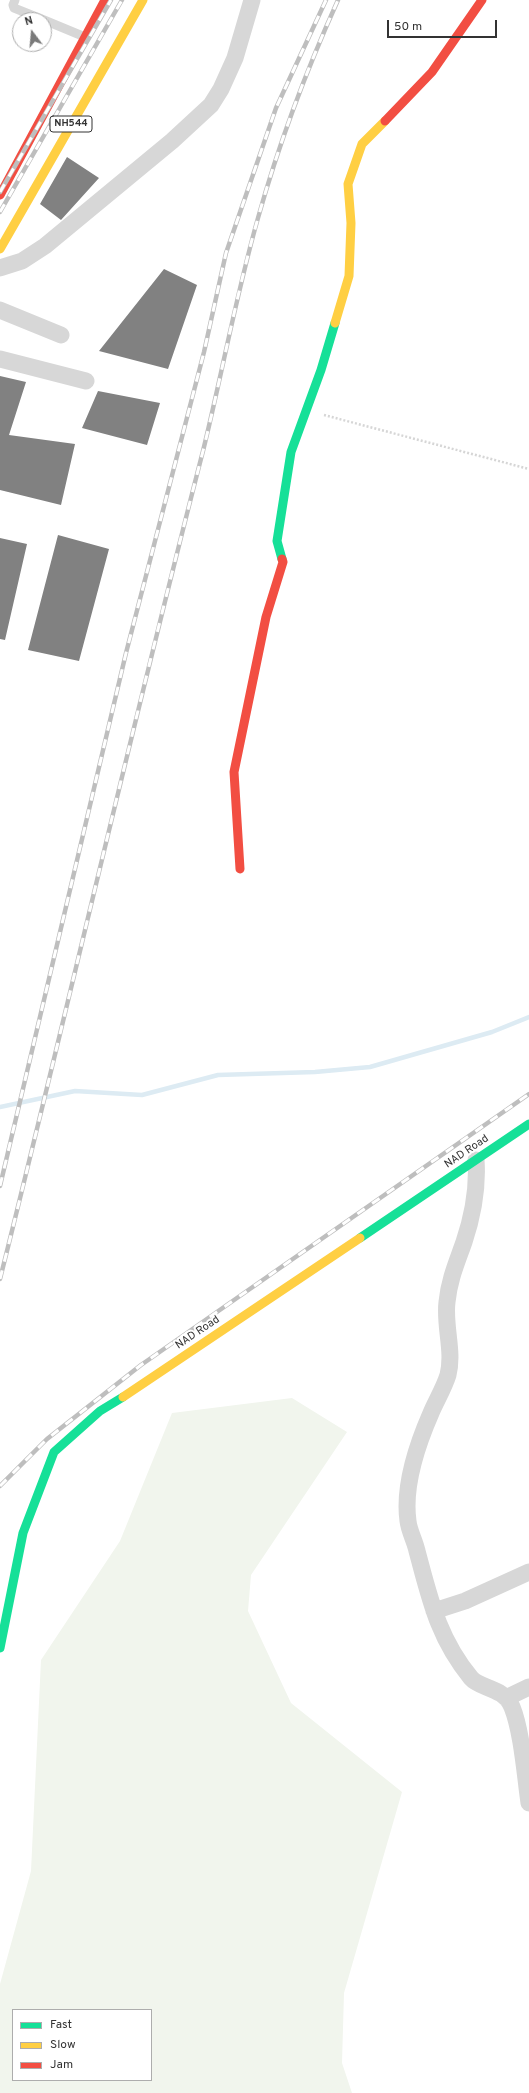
<!DOCTYPE html>
<style>
body{margin:0}
#map{position:relative;width:529px;height:2093px;overflow:hidden;background:#fff;font-family:Overpass,sans-serif}
canvas{display:block}
.legend{position:absolute;left:12px;top:2009px;width:140px;height:72px;box-sizing:border-box;background:#fff;border:1px solid #adadad;margin:0;padding:5px 7px;list-style:none;font-size:12px;color:#333}
.legend li{display:flex;align-items:center;gap:8px;height:20px}
.legend b{width:20px;border:1px solid #adadad}
.north{position:absolute;left:12px;top:12px;width:40px;height:40px;box-sizing:border-box;background:#fff;border:1px solid #adadad;border-radius:50%;rotate:344deg;font-size:11px;font-weight:700;line-height:16px;text-align:center;color:#333}
.north::after{content:'';display:block;margin:auto;width:14px;height:18px;background:#7a7a7a;clip-path:polygon(50% 0,100% 100%,50% 72%,0 100%)}
.scale{position:absolute;left:387px;top:20px;width:110px;height:18px;box-sizing:border-box;border:2px solid #333;border-top:0;padding-left:5px;font-size:12px;line-height:14px;white-space:nowrap;color:#333;-webkit-text-stroke:3px #fff;paint-order:stroke}
</style>
<div id="map">
<canvas width="529" height="2093"></canvas>
<ul class="legend">
<li><b style="height:5px;background:#16e098"></b>Fast</li>
<li><b style="height:5px;background:#ffcf43"></b>Slow</li>
<li><b style="height:5px;background:#f24e42"></b>Jam</li>
</ul>
<div class="north">N</div>
<div class="scale">50 m</div>
</div>
<script>
const c = document.querySelector('canvas').getContext('2d');
c.lineJoin = 'round';
function fillPath(path, color) { c.fillStyle = color; c.fill(path, 'evenodd'); }
function trace(path, color, width, dash) { c.strokeStyle = color; c.lineWidth = width; c.lineCap = dash ? 'butt' : 'round'; c.setLineDash(dash || []); c.stroke(path); }
function write(font, color, halo, rows, align = 'center') {
  c.font = font + ' Overpass,sans-serif'; c.lineWidth = 4; c.setLineDash([]); c.textBaseline = 'middle'; c.strokeStyle = halo; c.fillStyle = color; for (const [text, x, y, turn = 0] of rows) {
    c.save(); c.translate(x, y); c.rotate((+turn || 0) * Math.PI / 180); c.textAlign = isNaN(turn) ? turn : align; if (halo) c.strokeText(text, 0, 0); c.fillText(text, 0, 0); c.restore();
  }
}
const green = new Path2D(`
 M292,1398L347,1432L251,1575L248,1611L291,1703L402,1792L344,1993L342,2063L352,2093H0V1984L31,1871L41,1660L120,1541L172,1413ZM13,2010H151V2080H13Z`);
const stream = new Path2D(`
 M0,1107L75,1091L142,1095L218,1075L315,1072L370,1067L492,1032L529,1017`);
const building = new Path2D(`
 M67,157L99,178L61,220L40,204Z
 M164,269L197,285L168,369L99,351Z
 M0,376L26,382L9,435L75,444L61,505L0,490Z
 M98,391L160,403L147,445L82,428Z
 M58,535L109,549L79,661L28,650Z
 M0,538L27,544L5,640L0,639Z`);
const path = new Path2D(`
 M324,415L529,469`);
const lane = new Path2D(`
 M15,0L13,5L14,8L44,20
 M44,20L85,37`);
const street = new Path2D(`
 M0,268L22,261L45,246L172,141L211,105L221,89L235,58L252,0
 M0,310L61,335
 M0,359L86,381
 M476,1160C478,1188 473,1215 464,1242C457,1262 449,1280 447,1302C444,1326 454,1351 448,1375C444,1388 436,1401 431,1413C417,1445 403,1485 408,1521C409,1531 415,1541 417,1551C430,1599 438,1638 471,1678C480,1689 504,1687 512,1707C522,1732 525,1775 529,1803
 M434,1611L465,1601L529,1572
 M506,1698L529,1687`);
const fast = new Path2D(`
 M282,559L277,541L291,452L321,370L335,323
 M360,1238L529,1124
 M0,1648L23,1533L54,1452L100,1411L123,1397`);
const slow = new Path2D(`
 M0,249L143,0
 M335,323L349,276L351,223L348,184L362,144L385,121
 M123,1397L360,1238`);
const jam = new Path2D(`
 M385,121L432,72L482,0
 M0,195L105,0
 M240,869L234,772L266,617L283,562L282,559`);
const rail = new Path2D(`
 M0,192L111,0
 M0,212L122,0
 M0,1186L126,653L204,352L226,253L276,108L326,0
 M0,1279C69,1003 132,726 203,451C222,374 236,295 258,218C279,143 306,71 338,0
 M0,1486L47,1439L141,1365L529,1094`);
const shields = [
 [71,124,42]
];
const shieldNames = [
 ["NH544",71,124]
];
const streetNames = [
 ["NAD Road",467,1152,-34],
 ["NAD Road",198,1333,-34]
];
fillPath(green, '#f1f5ed');
trace(stream, '#ddebf3', 4.5);
fillPath(building, '#818181');
trace(path, '#d6d6d6', 2.5, [2, 2]);
trace(lane, '#d7d7d7', 9);
trace(street, '#d7d7d7', 17);
trace(fast, '#16e098', 9);
trace(slow, '#ffcf43', 9);
trace(jam, '#f24e42', 9);
trace(rail, '#bebebe', 4.5);
trace(rail, '#fff', 3, [9]);
for (const [x, y, w] of shields) { const box = new Path2D(); box.roundRect(x - w / 2, y - 8, w, 16, 3); c.fillStyle = '#fff'; c.fill(box); trace(box, '#333', 1); }
write('bold 10px', '#333', null, shieldNames);
write('11px', '#333', '#fff', streetNames);
</script>
